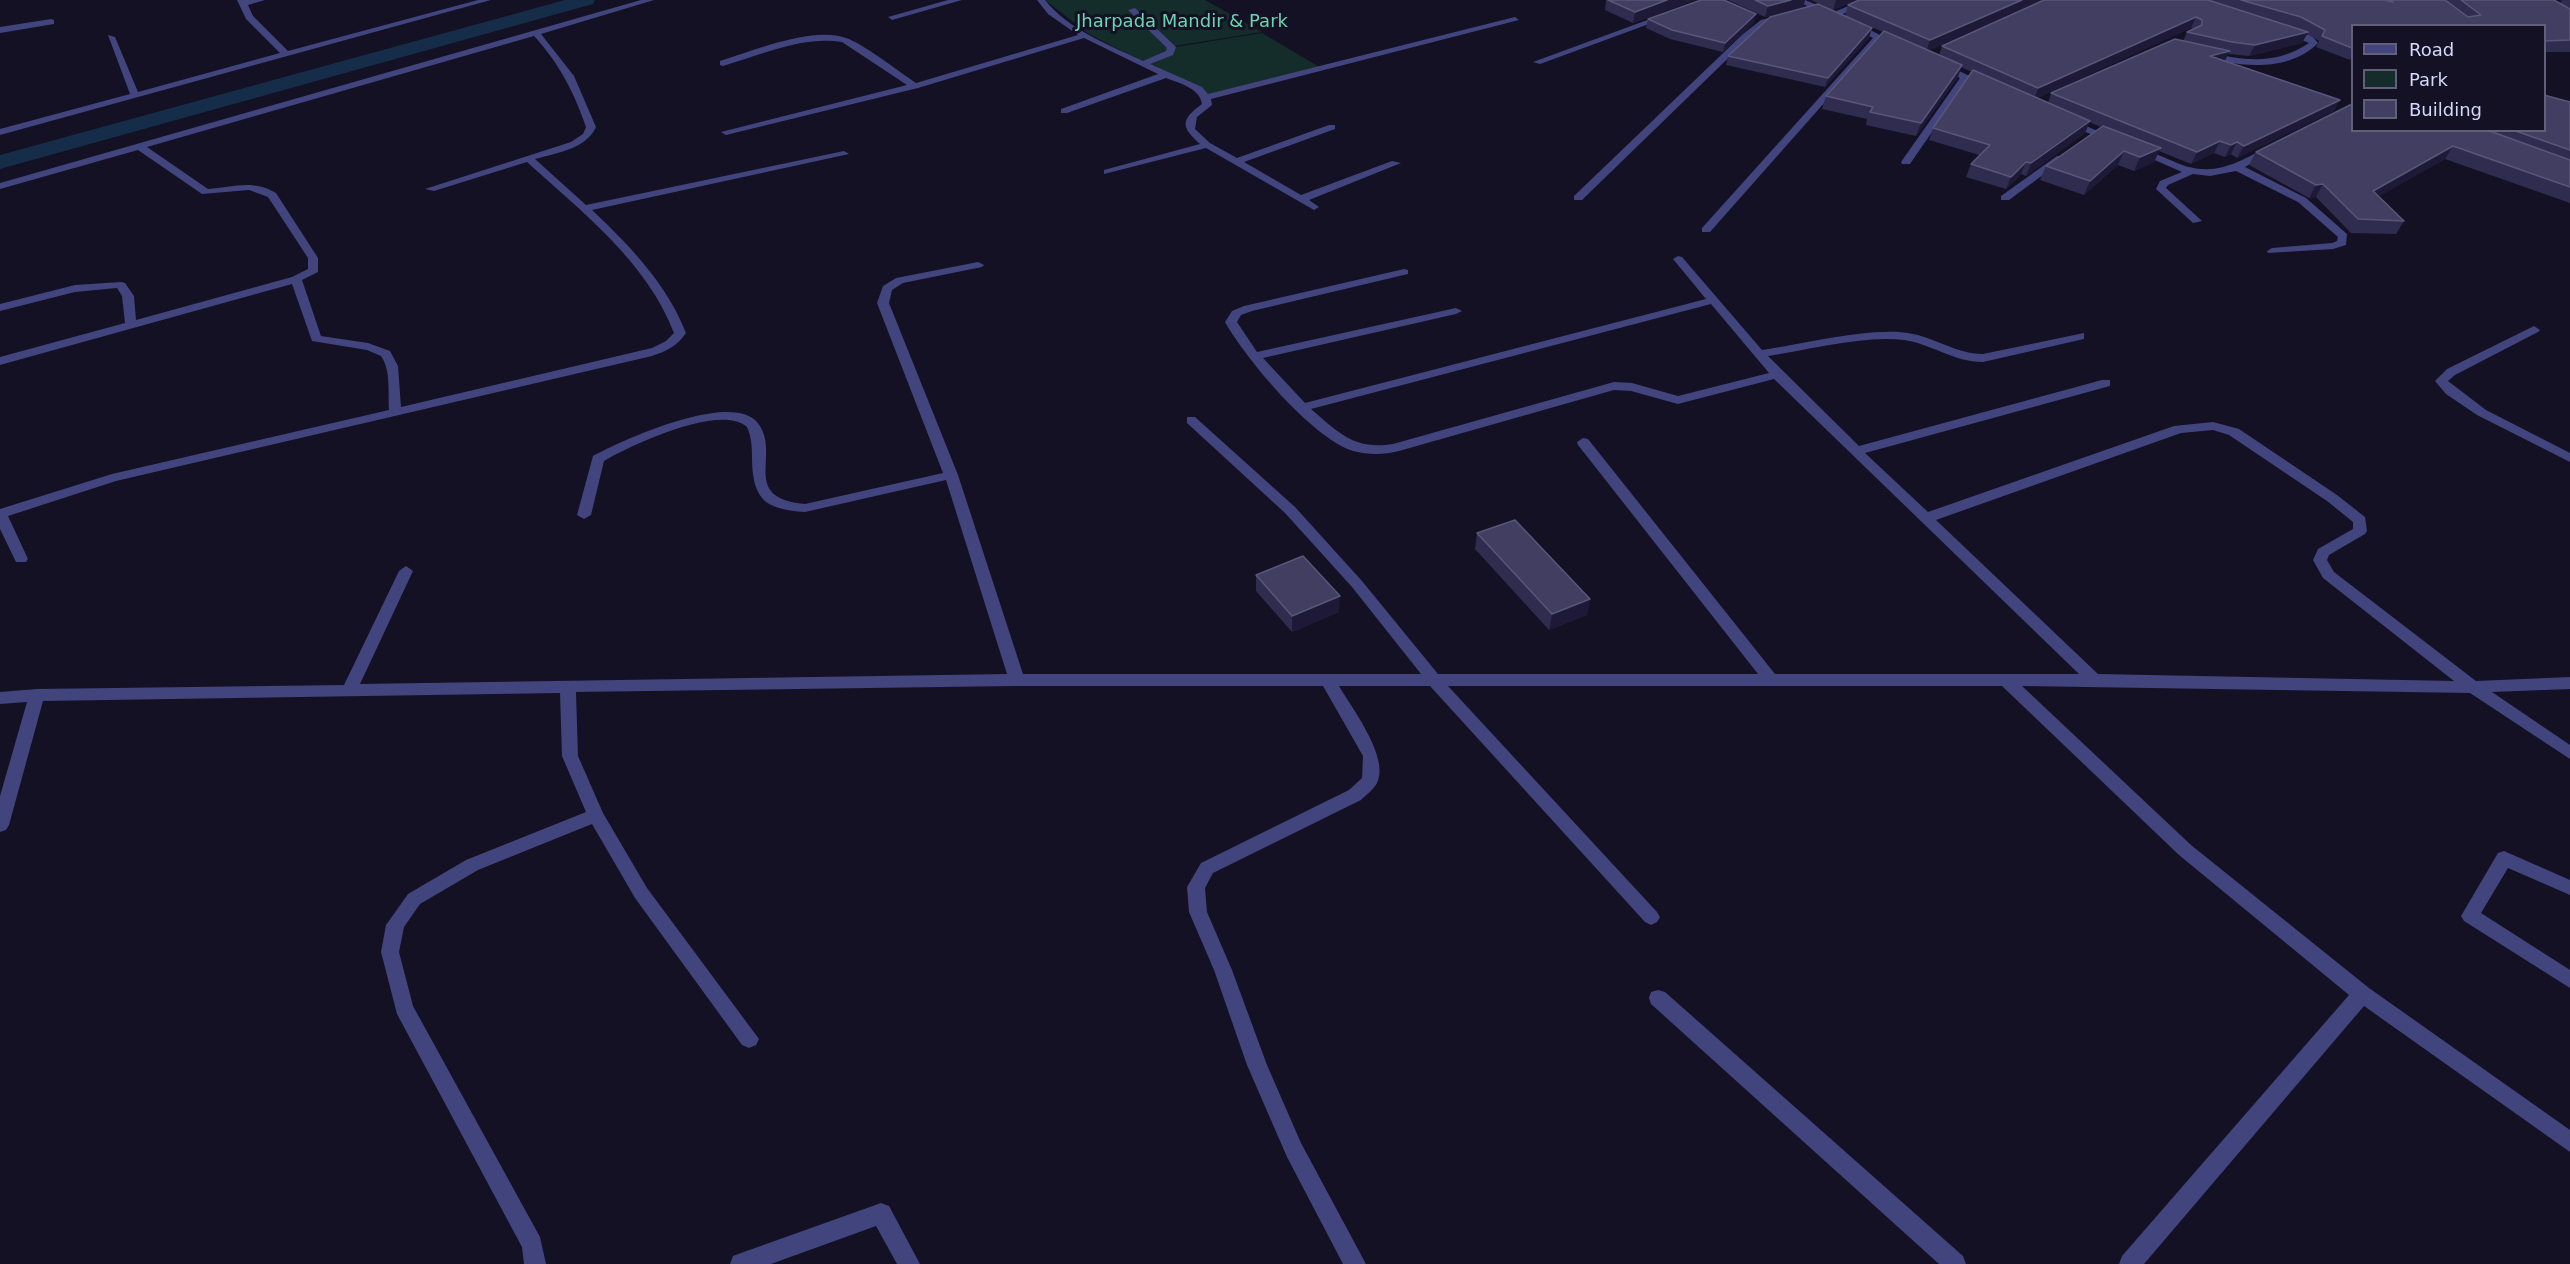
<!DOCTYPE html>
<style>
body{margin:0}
#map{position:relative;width:2570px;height:1264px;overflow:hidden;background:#131123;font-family:"DejaVu Sans",sans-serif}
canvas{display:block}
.legend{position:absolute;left:2351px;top:24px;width:195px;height:108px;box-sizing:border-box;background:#131123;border:2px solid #626079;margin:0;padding:8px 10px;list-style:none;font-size:18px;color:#d8d7fb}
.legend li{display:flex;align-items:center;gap:12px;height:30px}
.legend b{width:30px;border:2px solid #626079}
</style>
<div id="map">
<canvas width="2570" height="1264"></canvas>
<ul class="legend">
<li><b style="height:8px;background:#41447d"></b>Road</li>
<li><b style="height:16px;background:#152d2a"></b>Park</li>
<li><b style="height:16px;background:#423e61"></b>Building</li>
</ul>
</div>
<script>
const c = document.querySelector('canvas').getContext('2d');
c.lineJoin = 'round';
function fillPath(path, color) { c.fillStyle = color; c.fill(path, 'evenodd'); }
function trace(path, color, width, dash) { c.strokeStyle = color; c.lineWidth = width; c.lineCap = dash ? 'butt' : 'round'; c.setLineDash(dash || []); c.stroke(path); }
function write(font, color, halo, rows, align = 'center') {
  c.font = font + ' "DejaVu Sans",sans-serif'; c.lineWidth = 6; c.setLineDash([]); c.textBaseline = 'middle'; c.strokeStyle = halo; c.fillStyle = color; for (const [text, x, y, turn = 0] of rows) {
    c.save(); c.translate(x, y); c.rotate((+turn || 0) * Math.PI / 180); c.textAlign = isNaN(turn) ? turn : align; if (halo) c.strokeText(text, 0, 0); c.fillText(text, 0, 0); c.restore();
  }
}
const green = new Path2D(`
 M1045,0H1205L1262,32L1174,46L1131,9L1129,10L1169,47L1167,52L1143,62L1089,34Z
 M1262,33L1321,68L1207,96L1146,63L1176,47Z`);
const canal = new Path2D(`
 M565,0H595L593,4L0,169V155Z`);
const minor = new Path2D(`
 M237,0H265L248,5L253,16L288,51L478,0H491L0,135V129L130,94L108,35L115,37L138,92L280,53L246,19Z
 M641,0H654L541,34L574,76L596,127C586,149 557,153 535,159L586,205L844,151L849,154L592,210C630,246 667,284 686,333C677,346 667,351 652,356L116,481L8,516L28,559L26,562H16L0,529V509L112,474L389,410C388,393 391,370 381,356L367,350L312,341L292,284L0,365V357L125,323L122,296L117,288L75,292L0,311V304L75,285L121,282L125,283L134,296L136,320L292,277L308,269V258L268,197L249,190L202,194L138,150L0,189V183ZM534,36C559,63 574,92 586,127L583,134L571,142L425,189L434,191L527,162C581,211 647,262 674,333L666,341L652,348L401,407L398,366L390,351L368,343L321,336L302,280L318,272V258L276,193C254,179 232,187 208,189L147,147Z
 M948,0H962L892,20L888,17Z
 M1037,0H1045C1069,30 1109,45 1143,61L1166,51L1167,48L1128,10L1135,8L1176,47L1173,55L1150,64L1202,87L1208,94L1515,17L1519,20L1211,99L1212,105L1197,117L1195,129L1210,143L1237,158L1329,125H1335V129L1244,162L1301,195L1392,161L1401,163L1309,200L1319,207L1314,210L1206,148L1104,174V170L1200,144C1181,127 1180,120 1202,104C1200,88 1179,83 1166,78L1067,113H1061V109L1158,74L1084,38L918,88L726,135L721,132L907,85L842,42C801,36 762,55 723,66L720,65V61C753,51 812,26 846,38C864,44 898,71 916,83L1078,35L1048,14Z
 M1794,0H1805L1834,12L1863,0H1874L1834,18Z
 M1783,14L1786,15V19L1767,24L1749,38L1582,200H1574V196L1743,34L1761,20Z
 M1661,15L1668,17L1540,64L1533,62Z
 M51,19L54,20V24L0,33V27Z
 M1849,22H1855L1899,45L1895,48L1879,41L1710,232H1702V228L1873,38L1849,26Z
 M2287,28L2312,36L2318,43C2294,67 2257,68 2226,62C2218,60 2210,59 2204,55L2208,52C2244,61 2277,65 2309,43L2284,33V29Z
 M1939,64H1945L1990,86L1985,89L1967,81L1910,164H1902L1901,162L1960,78L1939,68Z
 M2065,119H2071L2117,140L2109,142L2065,123Z
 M2269,146L2277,148L2245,167L2306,198L2347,234L2346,245L2333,249L2268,253L2267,251L2272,248L2332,243L2337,241L2338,237L2298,202L2236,171L2210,176L2193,174L2168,185L2166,188L2202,221L2193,223L2156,189L2160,181L2182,172L2132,150C2141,144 2176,164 2189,167C2220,175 2242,160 2269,146Z
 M2057,156L2066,158L2009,200H2001V196Z
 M1678,256L1682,257L1762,350C1803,344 1869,327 1908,333C1935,337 1956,354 1983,354L2084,333V339L1983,362C1953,362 1932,344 1904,340C1865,335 1808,350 1768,356L1859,446L2102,380H2110V386L1865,453L1928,512L2174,426L2213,422L2239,429L2337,495L2365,517L2367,531L2365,534L2329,555L2327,560L2334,572L2476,681L2570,677V689L2492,692L2570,745V759L2470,693L2022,686L2191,845L2369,988L2570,1130V1152L2364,1006L2144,1264H2119L2122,1256L2349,995L2179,855L2002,686H1448L1657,912L1660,917L1657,922L1651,925L1645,922L1430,686H1339C1352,708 1390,758 1377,783C1374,789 1366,795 1361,800L1213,873L1205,888L1207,912L1232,970L1267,1065L1301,1143L1366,1264H1343L1287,1157L1247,1065L1214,970L1189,912L1187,887L1201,863L1349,790L1362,778L1363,756L1323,686H1017L576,692L578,756L603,813L647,888L759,1039L756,1045L749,1048L742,1045L635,898L592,824L478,870L420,904L404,927L399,952L413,1006L540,1237L546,1264H524L522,1247L397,1014L381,952L386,925L408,894L466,860L586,812L562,756L560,693L43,701L9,825L6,830L0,832V796L27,702L0,704V692L37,689L344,685L399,571L406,566L413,571L360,684L1007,674L946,480L805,512C767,509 753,502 752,460C752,449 752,438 747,427C721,403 631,445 604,461L591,515L584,519L577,515L593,456C622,440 730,391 757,422C783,453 738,498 805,504L943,473L877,303L883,286L896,278L978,262L984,265L982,267L903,283L892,290L889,303L958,475L1023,674H1421L1352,587L1285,513L1187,423V417H1195L1295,507L1362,581L1438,674H1758L1578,445L1577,442L1583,438L1588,439L1775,674H2079L1774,379L1678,404L1631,391L1614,390L1399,451C1384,455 1368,455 1353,451C1311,437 1246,359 1225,322L1232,311L1244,306L1404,269L1408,270V274L1252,311L1241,315L1237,322L1257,352L1456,308L1462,311L1456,314L1263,358L1305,403L1706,299L1673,259ZM1711,304L1769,373L1678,396L1632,383L1614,382L1393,444C1354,450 1339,433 1311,409ZM2213,430L2229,435L2327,501L2353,522V529L2318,549L2313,560L2323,578L2454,681L2098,674L1936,520L2181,433Z
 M2534,326L2540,330L2538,332L2455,375L2448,381L2486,410L2570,453V462L2477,415L2446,394L2435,381L2447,369Z
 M2504,851L2570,880V895L2508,868L2481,913L2570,970V988L2464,921L2461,916L2498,853Z
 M1658,990L1665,992L1963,1256L1966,1264H1939L1651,1004L1649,998L1651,992Z
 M881,1203L889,1206L920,1264H897L876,1226L771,1264H730L733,1256L741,1253Z`);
const wall = new Path2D(`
 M1606,0H1695L1633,23L1605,10Z
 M1728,0H1805L1803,7L1765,17Z
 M1811,0H1857L1833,10Z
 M2042,0L1929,50L1939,55L1942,46L2044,0H2554L2560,3L2562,0H2570V52H2544V26H2352V56L2350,60L2316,47L2319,41L2307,34L2302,43L2249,56L2228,54L2225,61L2334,111L2237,158L2231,154L2225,157L2214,153L2191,164L2159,151L2154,162L2134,171L2118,165L2084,195L2040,180L2046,166L2101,127L2089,122L2085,133L2026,176L2021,174L2006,189L1966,177L1971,164L1979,155L1929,140L1933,128L1972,72L1961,67L1958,77L1916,136L1866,125L1867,119L1822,109L1826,96L1883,32L1845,16L1848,5ZM2191,28L2193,29L2187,32L2183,41L2051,93L2048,103L2037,98Z
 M1648,19L1754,23L1723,52L1670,39L1646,28Z
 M1869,38L1825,87L1726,65L1728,56Z
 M2570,102V203L2445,159L2379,196L2404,221L2396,234L2351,233L2316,197L2309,198L2249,165L2256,152L2352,130H2544Z
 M1477,533L1590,599L1587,615L1549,630L1475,549Z
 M1256,575L1339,612L1292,632L1256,591Z`);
const shadedWall = new Path2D(`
 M1667,0H1695L1633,23L1635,12Z
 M1791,0H1805L1803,7L1765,17L1768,6Z
 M1836,0H1857L1833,10Z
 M2022,0H2042L1926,52L1930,40Z
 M1756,14L1754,23L1723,52L1725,43Z
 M2196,17L2191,28L2034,100L2038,88Z
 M1872,28L1869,38L1825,87L1828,78Z
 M2308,32L2302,43L2249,56L2255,45Z
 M2230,51L2224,62L2210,56Z
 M1962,65L1958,77L1916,136L1921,123Z
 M2340,100L2334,111L2237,158L2244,146Z
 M2090,121L2085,133L2026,176L2031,163Z
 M2220,141L2214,153L2191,164L2197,152Z
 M2237,142L2231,154L2225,157L2231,145Z
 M2453,146L2445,159L2366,204L2373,191Z
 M2161,148L2154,162L2134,171L2140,157Z
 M2124,151L2118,165L2084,195L2090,181Z
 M2026,162L2021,174L2006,189L2011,177Z
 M2323,184L2316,197L2309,198L2316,185Z
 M1340,596L1339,612L1292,632V616Z
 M1590,599L1587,615L1549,630L1552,614Z`);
const building = new Path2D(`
 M1608,0H1667L1635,12Z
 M1701,0H1724L1756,14L1725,43L1672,30L1648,19Z
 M1755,0H1791L1768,6Z
 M1859,0H2022L1930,40L1848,5Z
 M2044,0H2208L2308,32L2255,45L2232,42L2187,32L2202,25V20L2196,17L2038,88L1942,46Z
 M2241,0H2385L2393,2L2390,0H2445L2468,17L2481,15L2461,0H2554L2570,9V40L2544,41V26H2352V48L2322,36L2325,30L2301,17Z
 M1818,4L1872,28L1828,78L1728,56L1770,17Z
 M1884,31L1962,65L1921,123L1870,112L1873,107L1826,96Z
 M2175,39L2230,51L2210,56L2340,100L2244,146L2237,142L2231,145L2220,141L2197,152L2051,93Z
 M1973,70L2090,121L2031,163L2026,162L2011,177L1971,164L1990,145L1933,128Z
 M2544,95L2570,102V150L2513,130H2544Z
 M2352,104V130H2487L2570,160V187L2453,146L2373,191L2404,221L2358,219L2323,184L2316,185L2256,152Z
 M2103,126L2161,148L2140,157L2124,151L2090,181L2046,166Z
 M1515,520L1590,599L1552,614L1477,533Z
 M1303,556L1340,596L1292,616L1256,575Z`);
const farParknames = [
 ["Jharpada Mandir & Park",1182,22]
];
fillPath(green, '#152d2a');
fillPath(canal, '#152d49');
fillPath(minor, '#41447d');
fillPath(wall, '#302c4f');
fillPath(shadedWall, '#1d1936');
fillPath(building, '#423e61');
trace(building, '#59567a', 1.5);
write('18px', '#6bd4b0', '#131123', farParknames);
</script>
